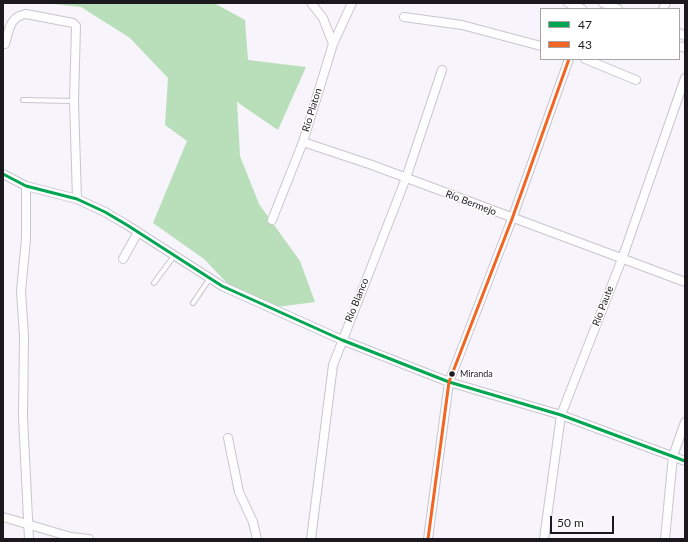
<!DOCTYPE html>
<meta charset="utf-8">
<style>
body{margin:0}
#map{position:relative;width:688px;height:542px;overflow:hidden;background:#f7f4fc;font-family:Lato,sans-serif}
canvas{display:block}
.frame{position:absolute;inset:0;border:4px solid #1b191e;pointer-events:none}
.legend{position:absolute;left:540px;top:8px;width:140px;height:52px;box-sizing:border-box;background:#fff;border:1px solid #a4a3a5;margin:0;padding:5px 7px;list-style:none;font-size:12px;color:#1b191e}
.legend li{display:flex;align-items:center;gap:8px;height:20px}
.legend b{width:20px;border:1px solid #a4a3a5}
.scale{position:absolute;left:550px;top:516px;width:64px;height:18px;box-sizing:border-box;border:2px solid #1b191e;border-top:0;padding-left:5px;font-size:12px;line-height:14px;white-space:nowrap;color:#1b191e;-webkit-text-stroke:3px #fff;paint-order:stroke}
</style>
<div id="map">
<canvas width="688" height="542"></canvas>
<div class="frame"></div>
<ul class="legend">
<li><b style="height:5px;background:#00a651"></b>47</li>
<li><b style="height:5px;background:#f26522"></b>43</li>
</ul>
<div class="scale">50 m</div>
</div>
<script>
const c = document.querySelector('canvas').getContext('2d');
c.lineJoin = 'round';
function fillPath(path, color) { c.fillStyle = color; c.fill(path, 'evenodd'); }
function trace(path, color, width, dash) { c.strokeStyle = color; c.lineWidth = width; c.lineCap = dash ? 'butt' : 'round'; c.setLineDash(dash || []); c.stroke(path); }
function write(font, color, halo, rows, align = 'center') {
  c.font = font + ' Lato,sans-serif'; c.lineWidth = 3; c.setLineDash([]); c.textBaseline = 'middle'; c.strokeStyle = halo; c.fillStyle = color; for (const [text, x, y, turn = 0] of rows) {
    c.save(); c.translate(x, y); c.rotate((+turn || 0) * Math.PI / 180); c.textAlign = isNaN(turn) ? turn : align; if (halo) c.strokeText(text, 0, 0); c.fillText(text, 0, 0); c.restore();
  }
}
const forest = new Path2D(`
 M45,3H214L245,20L248,60L306,67L278,130L237,102L240,156L259,204L300,261L315,302L262,309L228,284L204,259L153,223L187,141L165,125L168,78L130,38L81,7Z`);
const service = new Path2D(`
 M23,100L74,101
 M154,283L174,256
 M193,303L210,278`);
const minor = new Path2D(`
 M568,3L582,9
 M603,3L618,9
 M663,9L666,3
 M404,17L462,25L541,46
 M679,33L685,36
 M5,44C9,30 10,16 26,14L73,23L76,26L74,101L77,199
 M333,44L352,3
 M679,46L685,48
 M585,59L636,80
 M303,142L372,165L685,282
 M3,174L26,186L77,199L105,212L127,225L222,286L342,340L449,382L561,415L685,461
 M26,186V239L21,291L24,336L23,417L29,539
 M272,220L303,142L333,44L323,18L311,3
 M123,259L138,232
 M228,438L239,492L253,522L257,539
 M3,517L71,537L89,539
 M311,539L333,365L406,178L442,70
 M428,539L449,382L512,219L569,59
 M544,539L561,415L622,259L685,78
 M665,539L673,456L685,422`);
const bus1 = new Path2D(`
 M3,174L26,186L77,199L105,212L127,225L222,286L342,340L449,382L561,415L685,461`);
const bus2 = new Path2D(`
 M428,539L449,382L512,219L569,59`);
const markers = [
 [452,374,3.5,"#1b191e"]
];
const busNames = [
 ["Miranda",460,374]
];
const streetNames = [
 ["Río Platon",312,110,-73],
 ["Río Bermejo",471,203,21],
 ["Río Blanco",357,300,-68],
 ["Río Paute",603,306,-69]
];
fillPath(forest, '#b8dfb9');
trace(service, '#c8c6cc', 6);
trace(minor, '#c8c6cc', 10);
trace(service, '#fefdff', 4);
trace(minor, '#fefdff', 8);
trace(bus1, '#00a651', 3);
trace(bus2, '#f26522', 3);
for (const [x, y, r, color] of markers) { const dot = new Path2D(); dot.arc(x, y, r, 0, 2 * Math.PI); c.fillStyle = color; c.fill(dot); trace(dot, '#fff', 1.5); }
write('9px', '#1b191e', '#fff', busNames, 'left');
write('10px', '#1b191e', '#fff', streetNames);
</script>
